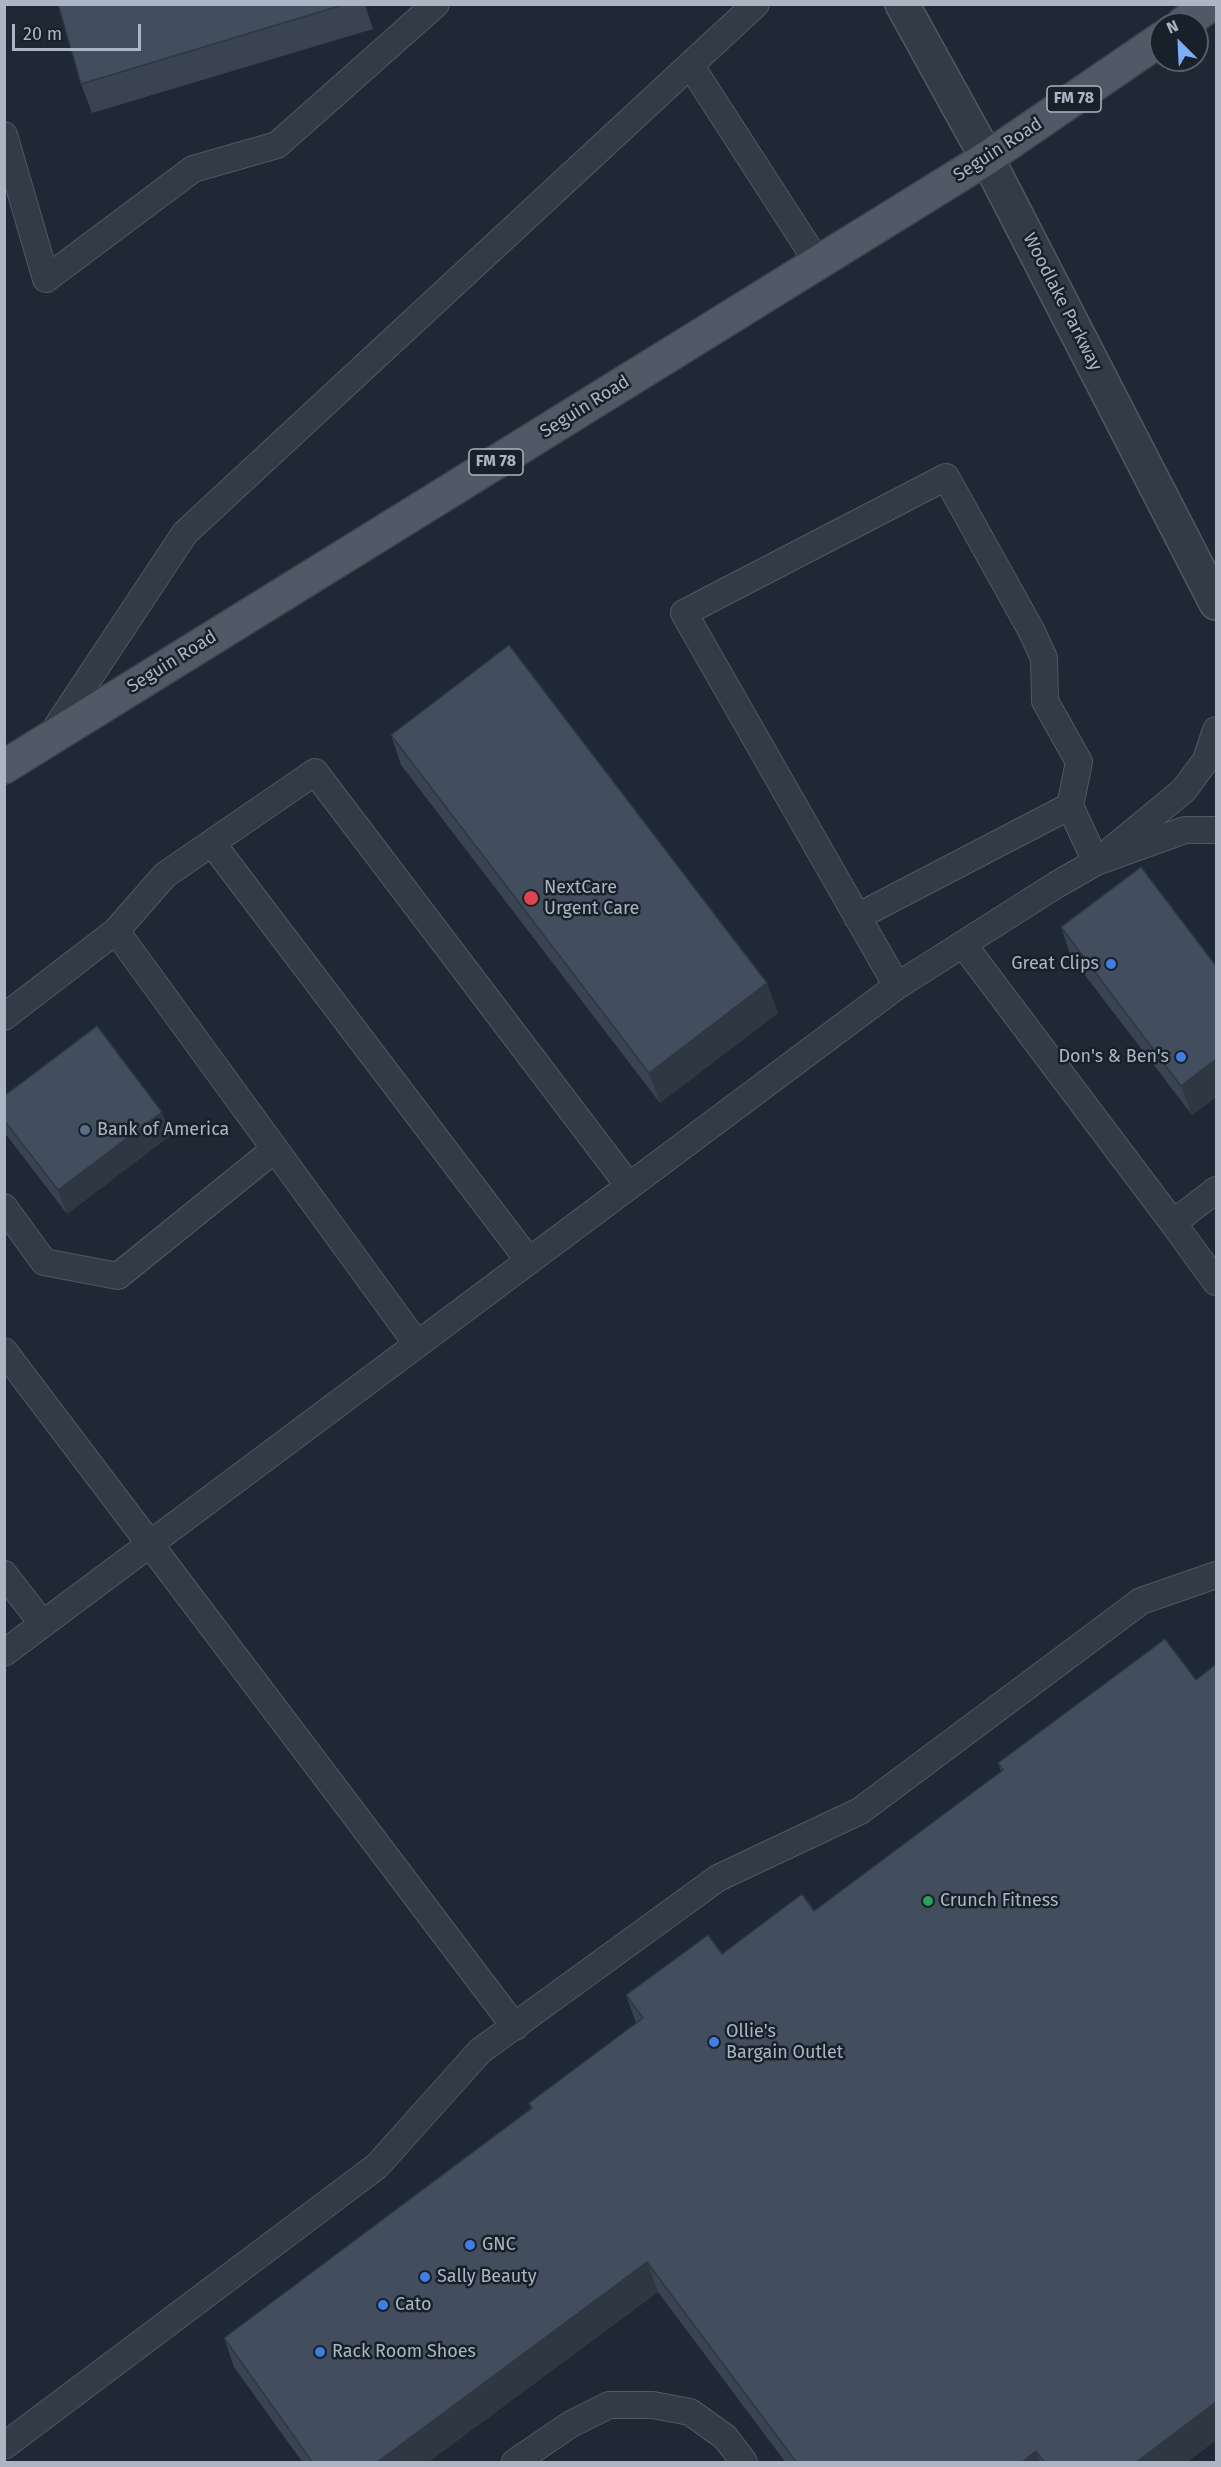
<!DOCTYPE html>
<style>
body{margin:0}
#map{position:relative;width:1221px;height:2467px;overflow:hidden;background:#1f2935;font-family:"Fira Sans",sans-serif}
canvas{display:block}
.frame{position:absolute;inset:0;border:6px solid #acb5c3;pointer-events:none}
.north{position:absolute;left:1149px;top:12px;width:60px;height:60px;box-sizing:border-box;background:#18202a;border:2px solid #535c67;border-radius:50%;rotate:336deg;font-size:16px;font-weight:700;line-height:24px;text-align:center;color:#acb5c3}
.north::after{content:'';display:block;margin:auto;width:21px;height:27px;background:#7caef8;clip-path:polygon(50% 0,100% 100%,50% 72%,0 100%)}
.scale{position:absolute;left:12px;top:24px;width:129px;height:27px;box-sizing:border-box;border:3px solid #acb5c3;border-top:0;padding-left:8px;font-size:18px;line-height:21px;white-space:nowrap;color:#acb5c3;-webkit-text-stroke:4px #18202a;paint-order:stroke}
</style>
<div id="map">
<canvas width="1221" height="2467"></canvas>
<div class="frame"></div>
<div class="north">N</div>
<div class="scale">20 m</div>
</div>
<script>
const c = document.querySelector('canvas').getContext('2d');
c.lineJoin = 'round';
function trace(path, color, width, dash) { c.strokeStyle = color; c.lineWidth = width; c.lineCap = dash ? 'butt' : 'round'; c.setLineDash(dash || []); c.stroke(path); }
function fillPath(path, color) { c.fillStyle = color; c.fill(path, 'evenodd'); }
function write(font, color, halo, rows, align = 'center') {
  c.font = font + ' "Fira Sans",sans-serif'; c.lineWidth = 5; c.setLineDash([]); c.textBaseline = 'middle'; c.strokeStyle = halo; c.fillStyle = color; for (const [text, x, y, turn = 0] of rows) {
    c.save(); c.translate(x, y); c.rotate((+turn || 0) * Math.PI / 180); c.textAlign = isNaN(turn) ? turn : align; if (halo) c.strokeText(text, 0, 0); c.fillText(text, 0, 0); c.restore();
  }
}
const service = new Path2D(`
 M691,66L818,263
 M4,135L46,279L193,169L277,145L436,4
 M52,734L185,533L756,4
 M212,843L529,1261
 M1110,851L1184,790L1206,760L1216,730
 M857,917L1070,806
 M963,944L1173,1223L1216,1190
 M897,986L684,613L946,477L1031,630L1044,658L1045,701L1079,762L1070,806L1096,862
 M4,1017L116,931
 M4,1207L44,1262L118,1276L275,1149
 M1173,1223L1216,1282
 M417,1344L116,931L165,875L315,772L629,1186
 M4,1351L515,2027
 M4,1574L43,1624
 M4,1653L897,986L1056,885L1096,862L1185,830H1216
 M4,2446L377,2166L480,2051L718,1878L860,1811L1141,1601L1216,1575
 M515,2462L571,2424L609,2405H653L690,2412L725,2437L744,2462`);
const tertiary = new Path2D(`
 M902,4L987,158L1216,603`);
const primary = new Path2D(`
 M1183,24L1211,4
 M4,767L987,158L1161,39`);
const wall = new Path2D(`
 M58,4H365L373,29L92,113L81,84Z
 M391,735L778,1013L660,1103L401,765Z
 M1061,927L1216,966V1097L1192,1115L1071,957Z
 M4,1096L171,1135L67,1214L4,1132Z
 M1165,1639L1216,2440L1186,2463H786L658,2292L427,2463H303L234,2367L224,2338L531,2109L529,2103L636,2023L626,1995L722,1954L814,1911L1001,1772L998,1763Z`);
const shadedWall = new Path2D(`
 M364,4H365L373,29Z
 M767,983L778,1013L660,1103L649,1073Z
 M1216,1059V1097L1192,1115L1181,1086Z
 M162,1112L171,1135L67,1214L58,1190Z
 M647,2262L658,2292L427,2463H376Z
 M1216,2402V2440L1186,2463H1135Z
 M1036,2451L1041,2463H1021Z`);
const building = new Path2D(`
 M58,4H346L81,84Z
 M509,645L767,983L649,1073L391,735Z
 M1141,867L1216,966V1059L1181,1086L1061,927Z
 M97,1026L162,1112L58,1190L4,1120V1096Z
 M1165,1639L1196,1680L1216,1664V2402L1135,2463H1045L1036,2451L1021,2463H797L647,2262L376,2463H313L224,2338L532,2108L529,2103L643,2018L626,1995L708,1935L722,1954L802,1894L814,1911L1003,1770L998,1763Z`);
const markers = [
 [531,898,8,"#e0444e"],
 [1111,964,6,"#3f7fe0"],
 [1181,1057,6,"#3f7fe0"],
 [85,1130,6,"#5c6f8a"],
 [928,1901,6,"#2e9e5b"],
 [714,2042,6,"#3f7fe0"],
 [470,2245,6,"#3f7fe0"],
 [425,2277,6,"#3f7fe0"],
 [383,2305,6,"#3f7fe0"],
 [320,2352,6,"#3f7fe0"]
];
const shields = [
 [1074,99,54],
 [496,462,54]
];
const shieldNames = [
 ["FM 78",1074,99],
 ["FM 78",496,462]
];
const streetNames = [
 ["Seguin Road",998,150,-33],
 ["Woodlake Parkway",1062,302,63],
 ["Seguin Road",585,407,-32],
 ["Seguin Road",172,662,-32]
];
const poiNames = [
 ["NextCare",544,888],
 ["Urgent Care",544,909],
 ["Great Clips",1099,964,"right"],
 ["Don's & Ben's",1169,1057,"right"],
 ["Bank of America",97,1130],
 ["Crunch Fitness",940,1901],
 ["Ollie's",726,2032],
 ["Bargain Outlet",726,2053],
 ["GNC",482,2245],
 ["Sally Beauty",437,2277],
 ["Cato",395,2305],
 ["Rack Room Shoes",332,2352]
];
trace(service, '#505864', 28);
trace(tertiary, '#505864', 36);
trace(primary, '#3c444f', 36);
trace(service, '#323b46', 26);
trace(tertiary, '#323b46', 33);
trace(primary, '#505a66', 33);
fillPath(wall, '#394351');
fillPath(shadedWall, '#2e3742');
fillPath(building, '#424e5e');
trace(building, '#2e3742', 1.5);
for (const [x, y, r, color] of markers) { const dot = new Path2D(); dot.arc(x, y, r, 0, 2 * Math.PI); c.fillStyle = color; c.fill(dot); trace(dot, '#18202a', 2); }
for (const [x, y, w] of shields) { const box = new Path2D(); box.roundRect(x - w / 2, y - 13, w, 26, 4.5); c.fillStyle = '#18202a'; c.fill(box); trace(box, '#acb5c3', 1.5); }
write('bold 16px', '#acb5c3', null, shieldNames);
write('18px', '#acb5c3', '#18202a', streetNames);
write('18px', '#acb5c3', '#18202a', poiNames, 'left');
</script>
